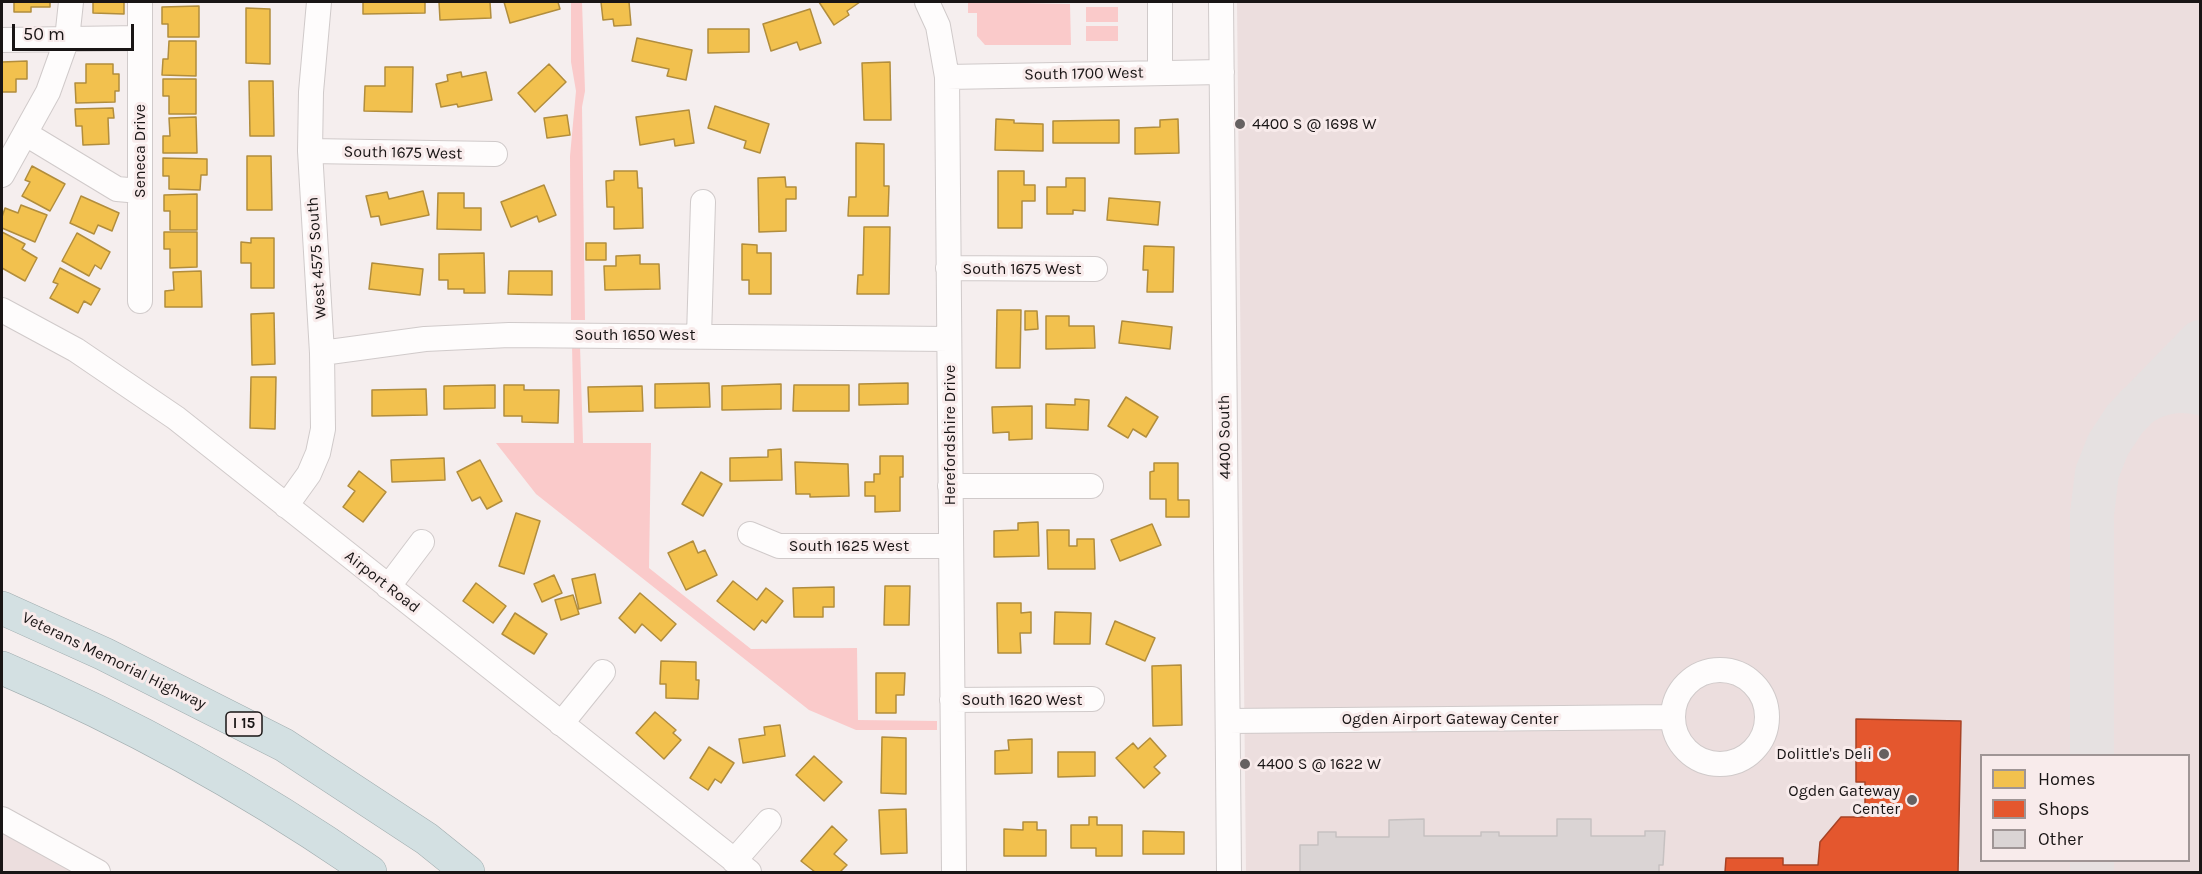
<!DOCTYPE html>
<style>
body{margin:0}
#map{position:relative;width:2202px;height:874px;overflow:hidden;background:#f5eeee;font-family:Karla,sans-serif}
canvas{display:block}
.frame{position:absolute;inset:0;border:3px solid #191515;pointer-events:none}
.legend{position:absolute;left:1980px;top:754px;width:210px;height:108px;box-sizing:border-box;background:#f8ebeb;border:2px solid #9f9595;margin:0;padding:8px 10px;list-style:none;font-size:18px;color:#191515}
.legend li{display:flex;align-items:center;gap:12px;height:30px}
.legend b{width:30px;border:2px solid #9f9595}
.scale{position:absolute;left:12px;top:24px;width:122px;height:27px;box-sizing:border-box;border:3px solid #191515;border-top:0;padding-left:8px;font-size:18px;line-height:21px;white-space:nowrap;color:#191515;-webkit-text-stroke:4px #f8ebeb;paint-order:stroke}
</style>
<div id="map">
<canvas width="2202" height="874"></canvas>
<div class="frame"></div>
<ul class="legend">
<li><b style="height:16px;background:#f2c14e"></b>Homes</li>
<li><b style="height:16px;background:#e4572e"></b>Shops</li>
<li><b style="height:16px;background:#dad4d4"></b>Other</li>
</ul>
<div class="scale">50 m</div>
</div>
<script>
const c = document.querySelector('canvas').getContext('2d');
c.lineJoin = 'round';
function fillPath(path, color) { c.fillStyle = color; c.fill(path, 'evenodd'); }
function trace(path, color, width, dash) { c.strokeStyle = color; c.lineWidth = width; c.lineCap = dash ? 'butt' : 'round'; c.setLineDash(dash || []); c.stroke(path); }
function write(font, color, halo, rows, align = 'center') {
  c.font = font + ' Karla,sans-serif'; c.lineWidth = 6; c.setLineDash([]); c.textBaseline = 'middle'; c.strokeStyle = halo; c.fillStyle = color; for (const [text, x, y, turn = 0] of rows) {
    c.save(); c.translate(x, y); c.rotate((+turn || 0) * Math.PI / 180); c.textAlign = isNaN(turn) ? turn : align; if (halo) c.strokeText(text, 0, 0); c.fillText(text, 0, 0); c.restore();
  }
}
const built = new Path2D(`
 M1237,2H2200V872H1246ZM1982,756H2188V860H1982Z
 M2,832L78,872H2Z`);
const green = new Path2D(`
 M571,2H582L585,91L582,107L585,320H571L570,156L576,91L571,62Z
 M968,2L1070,4L1071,45H985L977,36V13H968Z
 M1086,7H1118V22H1086Z
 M1086,26H1118V41H1086Z
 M572,344L580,345L583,443H651L649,568L751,649L857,648L858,720L937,721V730H856L809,710L536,494L496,443H574Z`);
const homes = new Path2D(`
 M14,2H50V7H31V12H14Z
 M93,2H124V14L93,13Z
 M363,2H425V13L363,14Z
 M439,2H490L491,18L440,20Z
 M504,2H558L560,9L510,23Z
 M601,2H629L631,25L614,26L613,19L603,20Z
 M819,2H860L847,11L849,15L834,25Z
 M199,6V37H168V24H162V7Z
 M246,8L270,9V64L246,63Z
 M810,9L821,43L800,50L797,42L771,51L763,24Z
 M708,29H749V52L708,53Z
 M637,38L692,50L686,80L667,76L669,69L632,61Z
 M169,41H196V76L162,75L163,59H168Z
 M27,61V79H16V92H2V62Z
 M890,62L891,120H864L862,63Z
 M86,64H113V74H119V91H115V102L76,103L75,83H86Z
 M549,64L566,82L535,112L518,93Z
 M385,67H413L412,112L364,111L365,86H385Z
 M461,72L462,77L486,72L492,100L458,107L457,104L441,107L436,84L448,81L447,75Z
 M163,79H196V114H169V96H163Z
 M249,81H273L274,136H250Z
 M715,106L769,124L760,153L744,148L746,141L708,128Z
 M113,108L114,118H108L109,144L83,145L82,126H76L75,109Z
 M689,110L694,143L675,146L674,139L640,145L636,117Z
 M567,115L570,135L547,138L544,118Z
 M196,117L197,153H163V136H170L169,118Z
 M996,119L1014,120V123L1043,124V151L995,150Z
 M1178,119L1179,153L1135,154V128L1160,127V120Z
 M1119,120V143H1053V121Z
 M856,143L884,144V186H889L888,216H848L849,197H856Z
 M247,156H271L272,210H247Z
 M163,158L207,159V175H201L200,190L169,189V176H163Z
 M32,166L65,184L50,211L22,196L30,182L25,180Z
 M614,171H637L638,188H642L643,228L614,229V207H607L606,181L614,180Z
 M998,171H1024V185H1035V201H1022V228H998Z
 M785,177L786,187H796V199H786V231L759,232L758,178Z
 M1066,178H1085V211L1073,210V214H1047V187H1066Z
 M544,185L556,215L539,222L537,216L511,227L501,202Z
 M423,191L429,215L381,225L379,216L371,217L366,196L387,192L389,199Z
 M438,193H464V208H481V230L437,229Z
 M197,194V230H170V211H164V195Z
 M81,196L119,213L112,231L98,225L94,234L70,223Z
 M1109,198L1160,202L1158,225L1107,220Z
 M21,205L47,215L35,242L2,228V217L5,208L18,213Z
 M864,227H890L889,294H857L858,275H863Z
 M2,232L25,244L22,249L37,258L25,281L2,268Z
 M164,232H197V267L170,268V249H164Z
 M77,233L110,252L101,269L95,265L89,276L62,261Z
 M251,238H274V288H251V263H241V242L251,243Z
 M586,243H606V260H586Z
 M742,244L757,245V253H771V294H749V280H742Z
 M1144,246L1174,247L1173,292H1147L1148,270H1143Z
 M484,253L485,293H464V289H448V280H439V254Z
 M640,255V264H659L660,289L605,290L604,266H616V256Z
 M372,263L423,269L420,295L369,289Z
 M60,268L100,289L91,305L84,301L78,313L50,298L58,284L53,282Z
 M201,271L202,307H165V291L174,290L173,272Z
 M509,271H552V295L508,294Z
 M997,310H1021L1020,368H996Z
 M1025,311H1037L1038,329L1025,330Z
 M274,313L275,364L252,365L251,314Z
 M1046,316H1069V326H1094L1095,348L1046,349Z
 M1122,321L1172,327L1170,349L1119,343Z
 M251,377H276L275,429L250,428Z
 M709,383L710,407L655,408V384Z
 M908,383V404L859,405V384Z
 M781,384V409L722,410V386Z
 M495,385V408L444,409V386Z
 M504,385H524V390H559L558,423L522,422V416H504Z
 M794,385H849V411H793Z
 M642,386L643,411L589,412L588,387Z
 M426,389L427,415L372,416V390Z
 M1126,397L1158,417L1146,437L1133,429L1128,438L1108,426Z
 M1075,399L1089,400L1088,430L1046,428V404L1075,405Z
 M1032,406V439L1009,440V432L993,433L992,407Z
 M781,449L782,480L730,481V458L768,457V450Z
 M880,456H903V477H900V511L875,512V496H865V482H874V474H880Z
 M444,458L445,480L392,482L391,460Z
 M480,460L502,501L487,509L480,497L472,501L457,472Z
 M795,462L848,464L849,496L810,497V494H796Z
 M1154,463H1178V500H1189V517H1166V499H1150V472L1154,471Z
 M359,471L386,492L363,522L343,507L355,491L348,486Z
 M701,472L722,484L703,516L682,504Z
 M516,513L540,521L524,574L499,566Z
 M1038,522L1039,556L994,557V531L1018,530V523Z
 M1152,524L1161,545L1120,561L1111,540Z
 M1047,530H1069V546H1077V539H1094L1095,569H1048Z
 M693,541L698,553L705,550L717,575L686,590L668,553Z
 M595,574L601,603L579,609L572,579Z
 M554,575L562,593L542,602L534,584Z
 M733,581L757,600L766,588L783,601L766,623L762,620L754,630L717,601Z
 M476,583L506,606L493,623L463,601Z
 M885,586H910L909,625H884Z
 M834,587V607H823V617H794L793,588Z
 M640,593L676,624L661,641L642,624L635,633L619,618Z
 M573,595L579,614L561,620L555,600Z
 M997,603H1021V613L1031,612V633H1020L1021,653H998Z
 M1055,612L1091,613L1090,644H1054Z
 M515,613L547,634L534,654L502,634Z
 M1115,621L1155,638L1145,661L1106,644Z
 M661,661L696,662V680H699L698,699L666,698V684H660Z
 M1181,665L1182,725L1153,726L1152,666Z
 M876,673H905L904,695H896V713H876Z
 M655,712L676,730L673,733L681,740L664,759L636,733Z
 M780,725L785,756L743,763L739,739L765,735L764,727Z
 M882,737L906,738V794L881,793Z
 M1150,738L1166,756L1154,767L1160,773L1144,788L1116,758L1133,743L1138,749Z
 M1032,739V773L995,774V751L1009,750L1008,740Z
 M709,747L734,763L721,783L715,779L708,790L690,778Z
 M1058,752H1095V776L1058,777Z
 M814,756L842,782L824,801L796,775Z
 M906,809L907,853L881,854L879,810Z
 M1089,817H1097V825H1122V856H1096V848H1071V825H1089Z
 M1023,822H1037V830H1046V856H1004V829L1023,830Z
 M832,826L847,840L834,854L847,865L840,872H815L801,861Z
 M1143,831L1184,832V854H1143Z`);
const shops = new Path2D(`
 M1856,719L1961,721L1958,872H1725L1726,858H1783V865H1818L1820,842L1841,817H1865V782H1856Z`);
const taxiway = new Path2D(`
 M2137,406C2157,392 2177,388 2200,393
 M2092,756V514L2097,473L2108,445L2125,419L2200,342
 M2092,860V872`);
const building = new Path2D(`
 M1424,819V836H1481V832H1499V836H1557V819H1591V836H1645V831H1665L1663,865H1659V872H1300V845H1318V832H1336V837H1389V820Z`);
const minor = new Path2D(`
 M140,2V301
 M927,2L938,26L947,77L954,872
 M1160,2V73
 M1221,2L1229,872
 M2,40L140,38
 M947,77L1222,72
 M26,134L117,189L140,191
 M310,151L495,154
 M2,175L48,92L67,39L71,2
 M948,268L1095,269
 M2,310L76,350L176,418L749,872
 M699,336L703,202
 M322,353L425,339L509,335L949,339
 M950,486H1091
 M286,506L309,474L318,453L323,429L322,353L310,151L311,92L319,2
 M750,534L779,546H951
 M388,587L422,542
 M1673 717a47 47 0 1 1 94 0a47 47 0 1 1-94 0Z
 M952,700L1092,699
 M1228,721L1673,717
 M561,724L603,672
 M2,819L98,872
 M734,861L769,821`);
const highway = new Path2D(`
 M2,608L104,654L284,745L427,839L468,872
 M2,668C131,723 255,792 370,872`);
const markers = [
 [1240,124,6,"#666161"],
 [1884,754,6,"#666161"],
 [1245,764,6,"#666161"],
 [1912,800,6,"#666161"]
];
const shields = [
 [244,724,36]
];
const shieldNames = [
 ["I 15",244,724]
];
const streetNames = [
 ["South 1700 West",1084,74,-1],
 ["Seneca Drive",140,151,-90],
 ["South 1675 West",403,153,1],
 ["West 4575 South",317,258,-94],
 ["South 1675 West",1022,269],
 ["South 1650 West",635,335],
 ["Herefordshire Drive",950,435,-90],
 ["4400 South",1225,437,-91],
 ["South 1625 West",849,546],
 ["Airport Road",382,582,38],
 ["Veterans Memorial Highway",114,661,26],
 ["South 1620 West",1022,700],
 ["Ogden Airport Gateway Center",1450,719]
];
const poiNames = [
 ["4400 S @ 1698 W",1252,124],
 ["Dolittle's Deli",1872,754,"right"],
 ["4400 S @ 1622 W",1257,764],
 ["Ogden Gateway",1900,791,"right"],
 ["Center",1900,809,"right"]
];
fillPath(built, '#ecdede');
fillPath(green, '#facaca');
fillPath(homes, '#f2c14e');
trace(homes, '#b18d3d', 1.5);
fillPath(shops, '#e4572e');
trace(shops, '#a74326', 1.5);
trace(taxiway, '#e6e1e1', 44);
fillPath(building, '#dad4d4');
trace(building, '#c6c1c1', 1.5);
trace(minor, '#d0caca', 26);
trace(highway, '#a1adaf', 34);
trace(minor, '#fefcfc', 24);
trace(highway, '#d3e0e2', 33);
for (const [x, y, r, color] of markers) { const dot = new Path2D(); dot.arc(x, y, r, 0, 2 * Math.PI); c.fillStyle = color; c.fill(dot); trace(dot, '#f8ebeb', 2); }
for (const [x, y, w] of shields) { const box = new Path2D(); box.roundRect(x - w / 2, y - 12, w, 24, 4.5); c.fillStyle = '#f8ebeb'; c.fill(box); trace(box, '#191515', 1.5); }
write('bold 15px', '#191515', null, shieldNames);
write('16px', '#191515', '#f8ebeb', streetNames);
write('16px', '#191515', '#f8ebeb', poiNames, 'left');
</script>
